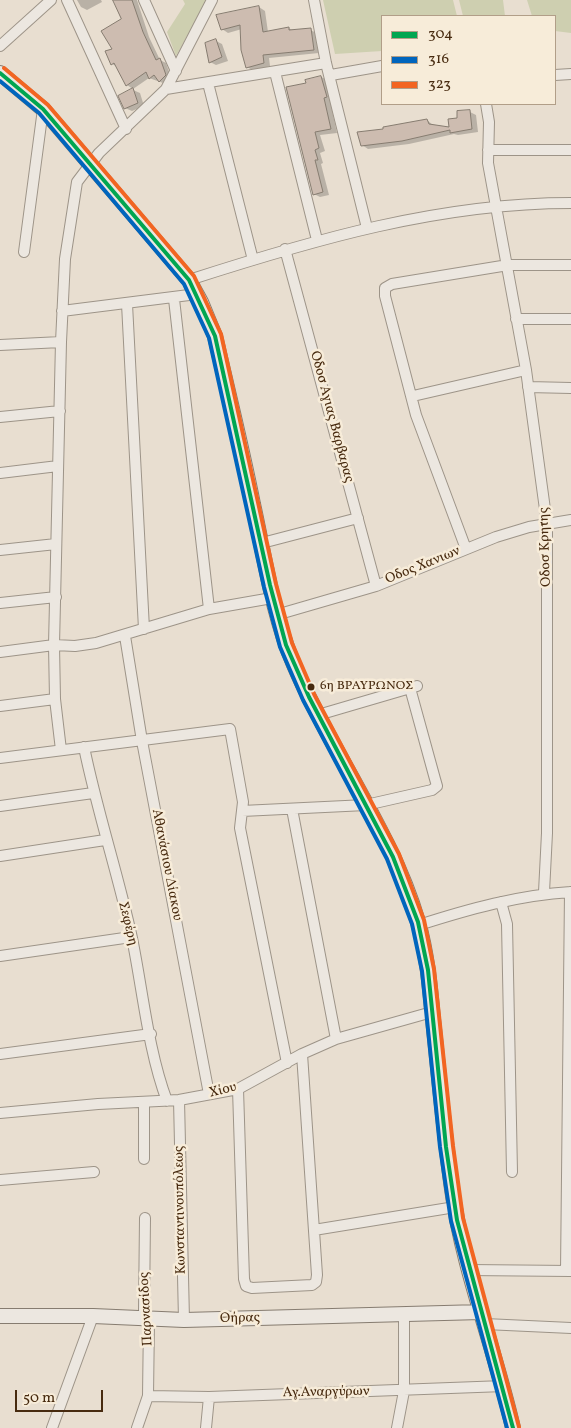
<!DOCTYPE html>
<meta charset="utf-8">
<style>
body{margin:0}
#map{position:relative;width:571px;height:1428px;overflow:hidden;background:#e8ded0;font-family:Vollkorn,serif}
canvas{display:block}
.legend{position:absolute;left:381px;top:15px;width:175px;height:90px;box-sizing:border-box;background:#f7ecd9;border:1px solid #b19e88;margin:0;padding:6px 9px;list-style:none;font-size:15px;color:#472a0f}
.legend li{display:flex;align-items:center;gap:10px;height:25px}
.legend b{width:25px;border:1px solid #b19e88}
.scale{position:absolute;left:15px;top:1390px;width:88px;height:22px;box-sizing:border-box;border:2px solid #472a0f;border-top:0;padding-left:6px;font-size:15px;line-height:18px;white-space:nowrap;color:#472a0f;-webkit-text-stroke:4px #f7ecd9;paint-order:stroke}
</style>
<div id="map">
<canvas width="571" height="1428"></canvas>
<ul class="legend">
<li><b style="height:6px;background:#00a651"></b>304</li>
<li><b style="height:6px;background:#0065bd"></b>316</li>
<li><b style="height:6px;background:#f26522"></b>323</li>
</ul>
<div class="scale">50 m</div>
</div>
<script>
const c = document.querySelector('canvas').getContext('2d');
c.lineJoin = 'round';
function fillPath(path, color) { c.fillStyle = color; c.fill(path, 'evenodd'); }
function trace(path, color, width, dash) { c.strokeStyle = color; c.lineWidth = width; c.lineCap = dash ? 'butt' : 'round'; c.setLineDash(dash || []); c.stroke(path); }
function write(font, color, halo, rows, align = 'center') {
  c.font = font + ' Vollkorn,serif'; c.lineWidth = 5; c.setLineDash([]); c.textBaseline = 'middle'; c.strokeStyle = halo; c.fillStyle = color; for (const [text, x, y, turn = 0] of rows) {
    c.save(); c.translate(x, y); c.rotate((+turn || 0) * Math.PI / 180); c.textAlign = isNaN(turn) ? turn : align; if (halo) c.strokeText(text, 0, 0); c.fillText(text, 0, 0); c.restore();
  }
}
const green = new Path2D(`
 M183,0H207L176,56L167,32L185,4Z
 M323,0H453L457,16H382V51L335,54Z
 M459,0H503L505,16H463Z
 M527,0H571V33L555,31V16H532Z`);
const shadow = new Path2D(`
 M77,0H101L102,2L87,10L81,7Z
 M115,0H137L149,37L160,60L166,63L171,78L166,84L149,78L133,89L127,85L118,67L112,64L122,19Z
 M259,7L265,11L268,32L289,28L293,31L310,30L317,33L319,53L269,58L270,66L254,71L247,67L242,29L228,33L222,29Z
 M216,41L222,44L228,61L216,65L210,62Z
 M321,77L328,80L333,100L330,101L337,133L320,135L325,151L320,153L323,163L321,164L329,195L320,197L314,194L307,80Z
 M133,90L140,93L144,106L132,111L125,108Z
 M470,112L476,115L478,132L458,135L454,134L409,144L368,149L362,145L384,130L427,120L434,126L451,128Z`);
const building = new Path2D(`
 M113,0H132L143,32L156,60L160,58L166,75L159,82L154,75L149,79L146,72L126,86L114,63L111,65L105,51L112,49L101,31L121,19Z
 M259,6L263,32L289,27V30L311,28L314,50L263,55L264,63L246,68L241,50L240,25L221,30L216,15Z
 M216,39L222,57L209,63L205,43Z
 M321,76L327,97L324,98L331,129L315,132L319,148L315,150L318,160H315L323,192L313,195L286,87L306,83L305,80Z
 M133,88L138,103L124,109L118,96Z
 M470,110L472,129L450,133V130L402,141L361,146L357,132L383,129V127L427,119L429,124L449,127L448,119L457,118V111Z`);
const street = new Path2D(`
 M67,0L126,129
 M144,0L176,71
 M314,0L326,63L367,228
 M0,46L51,0
 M275,72L317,240
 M331,75L382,66
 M555,75L571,74
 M208,83L253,260
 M166,89L326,63
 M486,104L489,122L488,163L526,370L547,524V833L544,892
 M488,150H571
 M285,249L376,586
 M24,252L43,109
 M189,280C313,240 439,203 571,203
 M174,299L209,609
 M127,304L144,629
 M62,311L197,294
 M516,319H571
 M0,345L61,342
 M528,387L571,388
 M413,396L526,370
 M0,417L60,411
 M0,473L58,466
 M262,543L358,518
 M466,549L416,415L385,296V288L392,284L508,265H571
 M0,550L56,544
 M0,603L56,597
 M276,615L376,586L496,537L529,527L571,520
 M125,636L142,741L209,1094
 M0,652L54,645L75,646L96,643L209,609L272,598
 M0,706L55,699
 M318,715L417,686
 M84,747C97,811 118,874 132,938C143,992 148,1050 167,1101
 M61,750L55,699L54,645L61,342L65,259L77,182L99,153L166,89L212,0
 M0,758L230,729L243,802L240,828L287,1063
 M0,806L93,793
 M292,809L336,1039
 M242,811L366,805L432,790L437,786L435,779L410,688
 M0,856L105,840
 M501,902L507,924L512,1172
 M419,925C469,909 519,895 571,892
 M0,956L131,937
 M0,1054L151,1034
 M238,1089L244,1279L246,1286L252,1288L312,1285L316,1282L317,1275L302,1054
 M179,1100L184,1320
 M144,1102V1159
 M0,1113L98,1104L179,1100L238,1089L302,1054L336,1039L432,1012
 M0,1180L94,1172
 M314,1230L455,1207
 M468,1270L571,1271
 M566,1271L570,892
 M485,1324L571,1328
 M148,1396L209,1397L504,1386
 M52,1428L93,1316
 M137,1428L148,1396L149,1320L144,1310L145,1218
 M206,1428L209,1397
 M397,1428L404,1391V1314`);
const secondary = new Path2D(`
 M0,73L43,109L189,280L201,302L215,336C228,392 242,448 253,504C265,558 272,613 294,665C330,750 393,834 418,922C427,953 430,987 433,1019C439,1075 444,1133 452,1189C463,1271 495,1348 513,1428
 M0,1316H93L184,1320L481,1312`);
const bus1 = new Path2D(`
 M0,73L43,109L189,280L215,336L270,585L286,645L309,697L393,857L418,922L428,970L446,1147L457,1220L513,1428`);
const bus2 = new Path2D(`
 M0,81L39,113L184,284L209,338L264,587L280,647L303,700L387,859L412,924L422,971L440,1147L451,1221L507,1428`);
const bus3 = new Path2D(`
 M4,68L48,105L194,276L221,334L276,584L292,643L314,694L399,854L424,920L434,969L453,1146L463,1218L519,1427`);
const markers = [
 [311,687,4.5,"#472a0f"]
];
const busNames = [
 ["6η ΒΡΑΥΡΩΝΟΣ",320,687]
];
const streetNames = [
 ["Οδοσ Αγιας Βαρβαρας",331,417,75],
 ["Οδοσ Κρητης",546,547,-92],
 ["Οδος Χανιων",423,566,-22],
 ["Αθανάσιου Δίακου",166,865,79],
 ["Σεφέρη",127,924,76],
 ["Χίου",223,1091,-14],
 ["Κωνσταντινουπόλεως",181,1210,-91],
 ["Παρνασίδος",147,1309,-93],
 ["Θήρας",240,1319,-1],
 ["Αγ.Αναργύρων",326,1393,-1]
];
fillPath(green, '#cecfb0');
fillPath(shadow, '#0003');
fillPath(building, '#cdbcb0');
trace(building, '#867c70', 1);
trace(street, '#9d9488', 12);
trace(secondary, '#867c70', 16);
trace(street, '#ece7e0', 10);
trace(secondary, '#ece7e0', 14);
trace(bus1, '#00a651', 4);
trace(bus2, '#0065bd', 4);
trace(bus3, '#f26522', 4);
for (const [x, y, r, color] of markers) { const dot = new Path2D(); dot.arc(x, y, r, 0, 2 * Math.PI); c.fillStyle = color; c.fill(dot); trace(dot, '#f7ecd9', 2); }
write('13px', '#472a0f', '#f7ecd9', busNames, 'left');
write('14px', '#472a0f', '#f7ecd9', streetNames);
</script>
